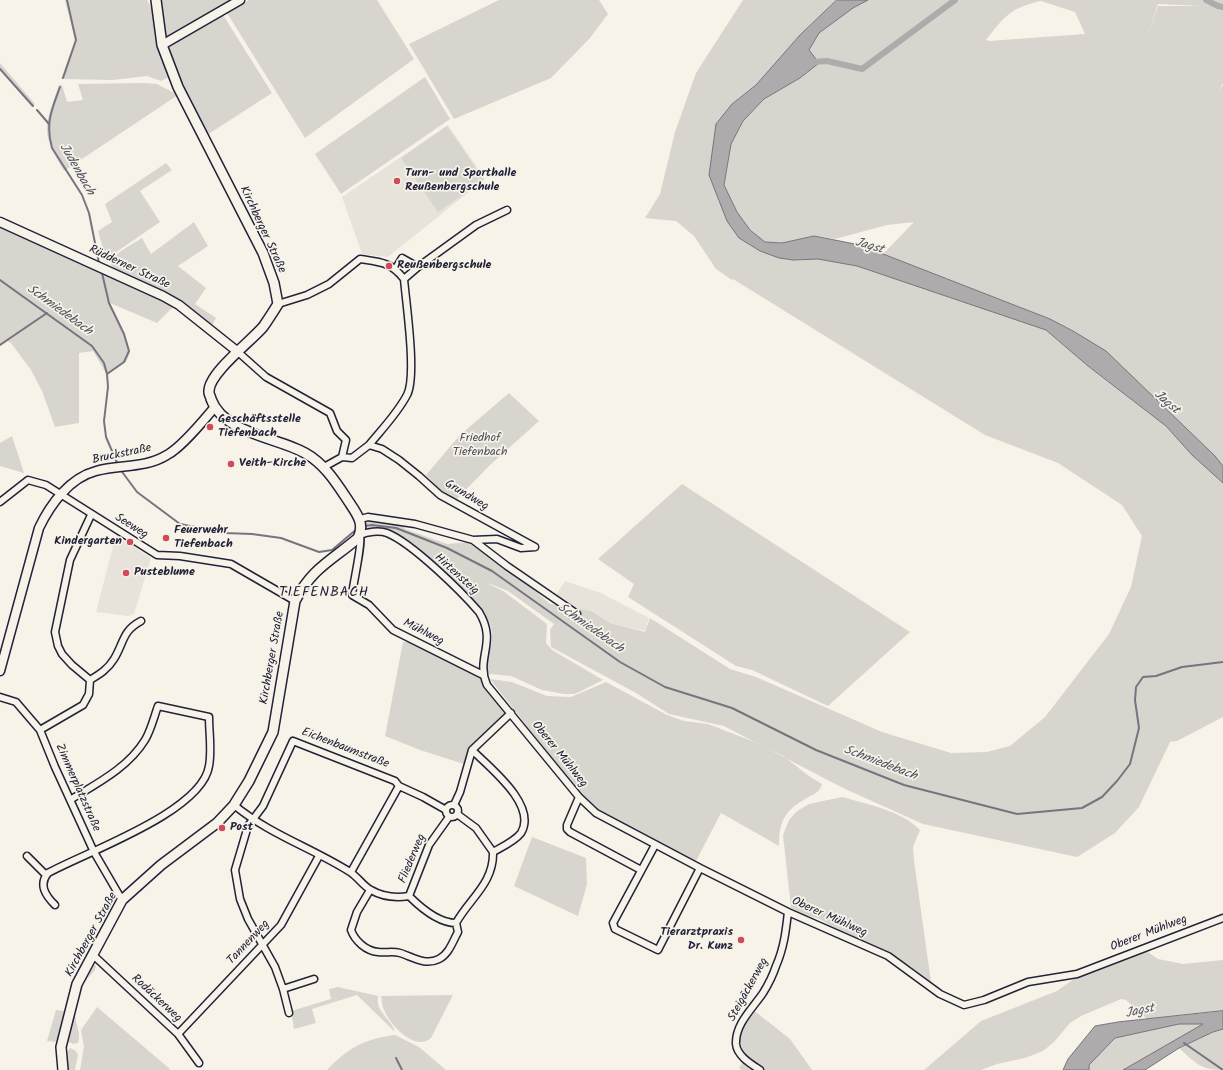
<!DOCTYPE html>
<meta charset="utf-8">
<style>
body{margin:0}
canvas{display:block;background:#f7f3e8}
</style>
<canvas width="1223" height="1070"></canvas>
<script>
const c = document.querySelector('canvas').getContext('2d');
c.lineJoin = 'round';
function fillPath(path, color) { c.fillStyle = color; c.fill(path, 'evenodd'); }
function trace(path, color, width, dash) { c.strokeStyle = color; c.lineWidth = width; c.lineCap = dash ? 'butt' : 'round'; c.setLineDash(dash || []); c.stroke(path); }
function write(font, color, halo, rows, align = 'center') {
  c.font = font + ' Kalam,sans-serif'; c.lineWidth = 3.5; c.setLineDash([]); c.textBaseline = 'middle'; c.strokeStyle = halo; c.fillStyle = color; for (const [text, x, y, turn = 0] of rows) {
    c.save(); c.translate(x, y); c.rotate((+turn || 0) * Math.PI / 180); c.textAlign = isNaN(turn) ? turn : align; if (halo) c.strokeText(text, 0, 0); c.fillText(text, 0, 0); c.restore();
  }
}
const built = new Path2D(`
 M448,125L485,179L388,257L362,254L342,197Z
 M116,535L151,558L134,614L128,616L96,612Z
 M565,581L601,593L649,618L645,631L610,623L593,611L572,608L554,598Z`);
const green = new Path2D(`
 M65,0H147L155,15L161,56L169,77L161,81L147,76L113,80L61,79L75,40Z
 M161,0H233L166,38L162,28Z
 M249,0H377L414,59L305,138L227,13Z
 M499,0H599L608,14L590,38L551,78L454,119L409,44Z
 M743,0H837L800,35L756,85L732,104L718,201L779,258L793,260L808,259L831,254L1046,330L1088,366L1166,426L1192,455L1223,483V717L1177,741L1170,742L1139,807L1115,833L1077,857L923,824L843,788L724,726L669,714L636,693L551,647L550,630L554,624L508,591L485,582L503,591L547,624L546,643L552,650L603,680L575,694H564L542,690L511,676L489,674C482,658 497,643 490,624C484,608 415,544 398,536C388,530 377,530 366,529L365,521L384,520L405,525V529L447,544L470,542L510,569L550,604L592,611L610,623L645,632L650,618L730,669L756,677L882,732L951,753L987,752L1010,746L1045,717L1109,634L1131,587L1142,536L1122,505L1058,463L985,435L733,279L732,280L716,269L694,236L676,221L645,218L660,194L675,132L696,73Z
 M868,0H1223V13L1202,6L1158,4L1147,37L1158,6H1202L1223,13V83L1219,91L1223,85V466L1133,377L1073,331L1050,319L883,254L914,222L887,225L835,239L814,236L782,243L765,242L750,230L737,212L724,185L731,144L743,121L764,99L800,78L819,63L809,50L818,33L853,8ZM1041,1L1075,12L1085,34L989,41L986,40C1005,16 1010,8 1041,1Z
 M223,15L272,93L207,135L182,85L168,52L171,44Z
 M0,63L35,104L32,107L0,70Z
 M425,77L450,119L341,194L315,154Z
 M144,83L157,84L178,95L64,171C40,130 44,128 59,85H62L67,102L83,100L78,84Z
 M447,126L484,180L438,212L401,158Z
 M166,163L172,170L140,191L160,222L106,259L98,231L112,222L105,204Z
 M194,222L208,246L178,266L206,288L195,304L216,318L211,327C188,310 165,291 138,280C129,276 117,273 111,265C112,253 132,245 142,238L151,254Z
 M0,226L144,290L174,306L157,323L110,303L124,332L130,352L126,362L107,375L93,351L79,353V423L55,427L42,391L31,370L11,343L7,341L0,346Z
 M509,393L539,421L490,465L456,500L439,489L426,475L460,435Z
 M12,436L24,473L0,466V443Z
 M682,484L910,632L828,706L752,670L736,666L628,597L634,584L598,559Z
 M410,640L474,673L483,681L505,713L474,743L469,749L464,764L420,750L385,736L403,642H408Z
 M490,679L512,682L547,696L571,697L606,682L667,715L684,721L708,724L752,741L783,756L809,776L822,784C820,792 814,794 807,798C785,810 779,821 779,846L721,813L696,861L626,826L600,811L591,803L570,781Z
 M842,797C867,804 902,811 920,830L913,847L914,861L931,982L909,965L831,927C824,920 816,917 807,916C802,915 796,910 791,908L783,835L789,820L796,812L809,804Z
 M532,837L586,858L587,884L578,916L514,886Z
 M1145,950L1158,959L1183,964L1223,960V1011L1147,1019L1126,1000L1121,999L1081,1016L1070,1023L1054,1042L1043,1051L1025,1058L997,1064L981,1070H924L981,1021L1057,991L1074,979Z
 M92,963L96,966C95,972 91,974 88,978C82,986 76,1002 75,1011C74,1022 82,1033 78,1043L73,1044L69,1042L68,1038L80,986Z
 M338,987L378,996C375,1012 391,1018 395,1032L357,995L312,1009L316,1023L294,1029L291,1011L331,999L329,989Z
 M453,995L431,1038C416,1052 391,1026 385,1012C382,1007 382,1001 381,996Z
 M97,1007L170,1069L169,1070H80L84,1047L81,1030Z
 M752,1009L790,1039L812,1070H742L739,1068L744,1060L739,1037Z
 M56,1010L64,1011C63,1021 63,1035 56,1042L47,1041Z
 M1179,1024H1204L1123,1070H1089V1065L1115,1038Z
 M1223,1029V1070C1201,1070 1195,1063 1179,1048L1213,1032Z
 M395,1035L419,1047L446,1070H327C348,1048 364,1039 395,1035Z
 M70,1048L75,1050L78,1055L75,1070H67V1053Z`);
const water = new Path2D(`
 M837,0H868L853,8L819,33L809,50L819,63L800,78L764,99L743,121L731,144L724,185L737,212L750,230L765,242L782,243L814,236L860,245L1050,319L1073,331L1106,351L1215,456L1223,466V483L1192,455L1166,426L1088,366L1046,330L857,266L818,259L793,260L779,258L760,251L739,238L727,221L709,175L716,124L732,104L756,85L800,35Z
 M1223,1011V1029L1213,1032L1179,1048L1145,1070H1123L1203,1024H1179L1115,1038L1089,1065V1070H1063L1068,1059L1095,1026L1118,1022Z`);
const stream = new Path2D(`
 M0,69L33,106
 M63,78L76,40L67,0
 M60,87C52,109 45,123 52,148L82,195L89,213L99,263
 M37,110L49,124
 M102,273L109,303L124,334L129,351L124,362L107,374
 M0,280L92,346L104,363L107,374L108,387L104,421L106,437L118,465
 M0,345L47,313
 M120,469L137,492L180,524L225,533L252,534L281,538L319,552L332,550L358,528
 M364,526L372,525L396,528L447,548L492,571L620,662L665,687L732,708L816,750L904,785L1017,814L1082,808L1102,797L1117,781L1130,764L1139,728L1135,700L1136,687L1143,677L1156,676L1182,667L1223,662
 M1184,1043L1223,1070
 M396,1058L402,1070`);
const canal = new Path2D(`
 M1206,0L1218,6L1223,7
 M811,62L827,61L862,69L955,0`);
const minor = new Path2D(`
 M418,267L476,225L507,210
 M278,304L307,295L329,284L360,259C380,262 391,262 404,279L418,267L402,258L396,268
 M238,352L266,377L330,413L337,431L346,440L342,457L324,467
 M369,445C382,429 397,414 407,395C417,376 406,303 404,279
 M342,457L352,458L369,445L382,449L399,460L419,476L440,495L535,547
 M0,502L28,480L46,485L157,555L180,556L231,564L295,601
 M360,519L368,517L415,524L473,540L507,566L577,614
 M473,540L497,539L521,548L535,547
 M483,675L393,630L369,605L352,595C353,584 363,541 360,535C367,532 379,530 387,533C412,543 461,591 479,612C498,643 475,657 487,685L579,797L596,813L700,868L788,912L888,956L940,994L964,1005L984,1000L1028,982L1077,974L1223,918
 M90,680C100,674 108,669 114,659C124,643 122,631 141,621
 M0,697L16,702L40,730L55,767L94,852L122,900
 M40,730L83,705L89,694L90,680L72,665L62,654L58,646L55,632L70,560L91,515
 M579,797L567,825V829L570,832L641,870
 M446 811a6 6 0 1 1 12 0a6 6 0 1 1-12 0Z
 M234,805C269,834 312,848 350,872C358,877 363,886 371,890C383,897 396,898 409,896L429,845L449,817
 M454,805L460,792L472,750L511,713
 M457,814L476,828L493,852
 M655,845L613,923L615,929L658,950L700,868
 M27,856L46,875
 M351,872L399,786
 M370,890L357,912L351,930C355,941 366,951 378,952C386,953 393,951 400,953C413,957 425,966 439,959C449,954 453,941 458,932L456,923
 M409,896C421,908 438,923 456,923C470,898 494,883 493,852C502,847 515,841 521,833C538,805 489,767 472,750
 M55,905C46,896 38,885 48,873C86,852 202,812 209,766C212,750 209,733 209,717L158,706C154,717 151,730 145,740C128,768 96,784 70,800
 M92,954L178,1034L199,1063
 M283,989L314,979
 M289,1013L283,989L275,967L248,919L240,899L235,870L248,826L263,806L293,741L395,781L399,786L423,797L446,810
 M178,1034L281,925L319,856
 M760,1070C751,1064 737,1056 736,1044C735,1024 753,1008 763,993C768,985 773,975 776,966C784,948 786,930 788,912`);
const tertiary = new Path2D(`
 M162,45L240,0
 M0,222L163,296L179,305L238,352
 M0,671L39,528C50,505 69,478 96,471C120,464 144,469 167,455C182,447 203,421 214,408`);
const secondary = new Path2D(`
 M63,1070L61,1047L77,984L122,900L161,865L217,823L234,805L249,781L273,732L295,601C312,568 331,561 358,538C365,524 357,514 349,502C337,484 325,464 305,453C277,437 224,434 211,399C211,397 208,393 209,391C209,373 251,341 263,327C268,320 273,312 278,304L274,283L263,253L178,87L162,45L156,0`);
const markers = [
 [397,181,4,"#d1495b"],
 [389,266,4,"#d1495b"],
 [210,427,4,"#d1495b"],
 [231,464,4,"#d1495b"],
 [166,538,4,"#d1495b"],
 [130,542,4,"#d1495b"],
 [126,573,4,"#d1495b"],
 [222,828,4,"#d1495b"],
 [741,940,4,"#d1495b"]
];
const poiNames = [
 ["Turn- und Sporthalle",405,174],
 ["Reußenbergschule",405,188],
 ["Reußenbergschule",397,266],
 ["Geschäftsstelle",218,420],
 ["Tiefenbach",218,434],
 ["Veith-Kirche",239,464],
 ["Feuerwehr",174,531],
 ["Tiefenbach",174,545],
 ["Kindergarten",122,542,"right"],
 ["Pusteblume",134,573],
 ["Post",230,828],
 ["Tierarztpraxis",733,933,"right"],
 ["Dr. Kunz",733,947,"right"]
];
const streetNames = [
 ["Kirchberger Straße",262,230,65],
 ["Rüdderner Straße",129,268,25],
 ["Bruckstraße",122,455,-12],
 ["Grundweg",466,496,31],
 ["Seeweg",131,527,32],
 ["Hirtensteig",456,575,42],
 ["Mühlweg",423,633,27],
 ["Kirchberger Straße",273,658,-80],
 ["Eichenbaumstraße",345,749,21],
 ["Oberer Mühlweg",559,755,51],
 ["Zimmerplatzstraße",77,788,66],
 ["Fliederweg",413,859,-67],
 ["Oberer Mühlweg",829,918,24],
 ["Oberer Mühlweg",1149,934,-21],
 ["Kirchberger Straße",92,935,-61],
 ["Tannenweg",249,943,-47],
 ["Steigäckerweg",749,990,-61],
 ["Rodäckerweg",156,999,43]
];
const parkNames = [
 ["Friedhof",480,439],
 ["Tiefenbach",480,453]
];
const waterNames = [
 ["Judenbach",76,170,60],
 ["Jagst",869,247,16],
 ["Schmiedebach",59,311,36],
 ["Jagst",1166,403,41],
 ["Schmiedebach",590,629,35],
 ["Schmiedebach",880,764,21],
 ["Jagst",1140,1012,-12]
];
const quarterNames = [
 ["TIEFENBACH",324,594]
];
fillPath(built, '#e7e3db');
fillPath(green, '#d8d5cf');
fillPath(water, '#aeabad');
trace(water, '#76747f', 1);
trace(stream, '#76747f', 2);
trace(canal, '#aeabad', 6);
trace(minor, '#22223b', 9);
trace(tertiary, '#22223b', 11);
trace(secondary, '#22223b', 12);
trace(minor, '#f7f3e8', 6);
trace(tertiary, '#f7f3e8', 8);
trace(secondary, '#f7f3e8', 9);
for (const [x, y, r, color] of markers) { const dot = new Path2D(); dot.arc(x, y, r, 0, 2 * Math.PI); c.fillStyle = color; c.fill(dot); trace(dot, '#f7f3e8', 1.5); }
write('bold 12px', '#22223b', '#f7f3e8', poiNames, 'left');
write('12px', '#22223b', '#f7f3e8', streetNames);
write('12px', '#504f60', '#f7f3e8', parkNames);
write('italic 13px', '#535263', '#f7f3e8', waterNames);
c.letterSpacing = '1px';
write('14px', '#22223b', '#f7f3e8', quarterNames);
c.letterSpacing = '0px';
</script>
